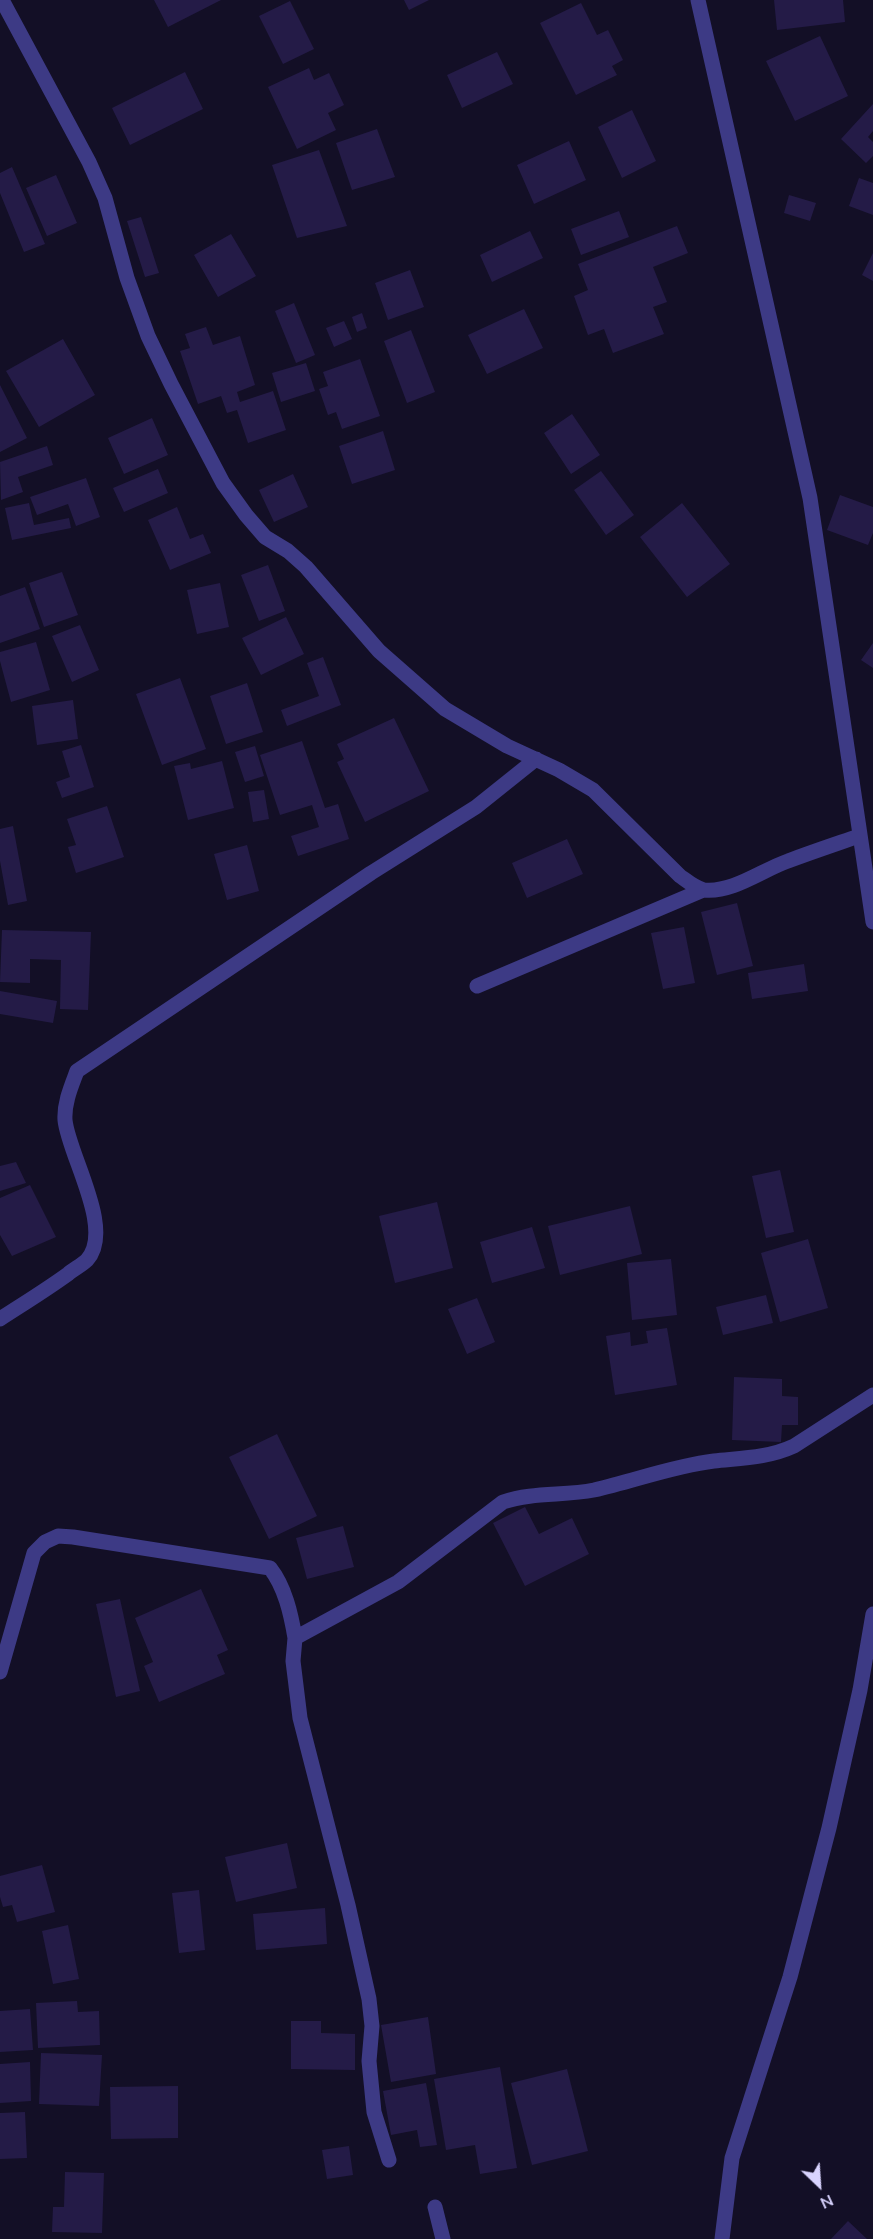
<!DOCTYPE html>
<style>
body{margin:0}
#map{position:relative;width:873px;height:2239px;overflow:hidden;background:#130f26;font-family:"Nunito Sans",sans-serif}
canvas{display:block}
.north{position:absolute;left:789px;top:2155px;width:60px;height:60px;-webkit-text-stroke:4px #130f26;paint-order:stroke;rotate:155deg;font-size:16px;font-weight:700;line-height:24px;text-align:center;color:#d9d4ff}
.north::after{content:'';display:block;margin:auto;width:21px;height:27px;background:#d9d4ff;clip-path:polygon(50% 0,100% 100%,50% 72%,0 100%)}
</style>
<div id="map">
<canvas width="873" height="2239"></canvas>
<div class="north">N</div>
</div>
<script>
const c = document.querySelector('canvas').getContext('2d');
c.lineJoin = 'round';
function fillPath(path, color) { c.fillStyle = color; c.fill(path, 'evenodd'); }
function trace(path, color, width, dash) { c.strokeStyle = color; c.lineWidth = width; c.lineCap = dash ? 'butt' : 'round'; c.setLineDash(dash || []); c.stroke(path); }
const building = new Path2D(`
 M154,0H221L168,27Z
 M404,0H429L409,10Z
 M774,0H843L845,22L777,30Z
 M290,1L314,49L283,64L259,16Z
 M581,3L597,35L608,30L623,60L612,66L617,75L576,95L540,23Z
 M820,36L848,96L795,121L766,61Z
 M497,52L513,84L462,108L447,75Z
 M309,68L314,80L329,73L344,105L328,113L336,130L297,149L268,87Z
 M185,72L203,109L130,145L112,108Z
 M873,104V131L868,137L873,142V156L866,163L841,139Z
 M632,110L656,161L622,178L598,127Z
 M377,129L395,177L352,190L336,143Z
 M569,141L586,180L534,204L517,165Z
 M319,150L347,226L297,238L272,165Z
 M12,167L45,244L24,252L0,193V173Z
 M56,175L77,223L47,236L26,188Z
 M859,178L873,183V215L849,206Z
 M789,195L816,203L810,221L784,213Z
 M619,211L629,237L581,255L571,229Z
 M141,217L159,273L145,277L127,221Z
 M677,226L688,253L653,267L667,302L653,307L664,334L613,353L604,329L588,335L574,296L588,290L578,264Z
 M530,231L543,258L492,282L480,255Z
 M231,234L256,276L218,297L194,255Z
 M873,253V281L862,275Z
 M410,270L424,307L388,320L375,283Z
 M294,303L315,355L296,363L275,311Z
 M524,309L543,348L487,374L468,335Z
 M362,313L367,328L357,332L352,317Z
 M344,321L352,339L334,347L326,328Z
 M206,327L213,345L240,336L255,385L237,392L240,402L273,391L286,430L248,443L237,410L227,413L221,396L198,404L180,351L190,348L185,334Z
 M411,330L435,392L407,403L384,341Z
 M63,339L95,395L39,427L6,371Z
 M360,359L380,416L342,429L336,412L328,415L319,389L328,386L323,372Z
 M306,363L315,391L281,402L272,373Z
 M0,385L27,438L0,452Z
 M572,414L600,455L571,474L544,433Z
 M152,418L168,455L124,474L108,438Z
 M383,431L395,470L352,484L339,446Z
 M47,446L53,465L18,477L23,492L1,500L0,462Z
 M158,469L168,493L124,512L113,488Z
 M601,471L634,515L606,535L574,490Z
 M293,474L308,507L274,522L259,490Z
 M86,478L100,517L76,526L68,504L37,515L30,497Z
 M840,495L873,507V533L868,545L827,530Z
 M29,503L34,525L69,518L71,528L12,540L5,508Z
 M682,503L730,564L687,597L640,537Z
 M177,507L190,539L203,534L211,553L170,570L148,520Z
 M268,565L285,611L259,621L241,575Z
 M62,572L78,615L44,627L29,583Z
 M220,583L229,627L197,634L187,590Z
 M25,587L40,629L0,643V596Z
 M286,617L304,654L261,675L242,638Z
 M80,625L99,670L72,682L52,636Z
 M36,642L50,690L11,702L0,661V652Z
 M873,643V668L861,660Z
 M323,657L341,705L287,726L281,710L319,696L307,663Z
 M180,678L206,749L162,765L136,694Z
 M247,683L263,732L226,744L210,696Z
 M73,700L78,739L37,745L32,706Z
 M394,718L429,791L365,822L337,762L344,759L337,744Z
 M302,741L325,808L338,804L349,839L298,856L291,836L319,827L312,805L280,815L260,755Z
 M81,745L94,787L62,798L56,782L70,777L62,751Z
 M255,746L264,776L245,782L235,752Z
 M222,761L234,808L188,820L174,766L190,763L191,769Z
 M264,790L269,819L253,822L248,792Z
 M107,806L124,857L76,873L68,847L76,845L67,819Z
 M13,826L27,901L8,905L0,861V829Z
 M567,839L583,874L527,898L512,863Z
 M247,845L259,891L227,900L214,854Z
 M737,903L753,966L717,975L701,912Z
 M684,927L695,983L663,989L651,933Z
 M2,930L91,932L88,1010L60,1009L61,960L30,959V983L0,982Z
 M804,964L808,991L752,999L748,973Z
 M0,991L57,1001L53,1023L0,1014Z
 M16,1162L26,1183L0,1191V1166Z
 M780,1170L794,1232L766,1238L752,1176Z
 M30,1185L56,1237L12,1256L0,1235V1198Z
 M437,1202L453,1268L395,1283L379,1216Z
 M630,1206L642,1254L560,1275L548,1226Z
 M532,1227L545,1268L492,1283L480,1242Z
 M808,1239L828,1308L780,1322L761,1253Z
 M671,1259L677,1315L632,1320L627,1263Z
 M766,1295L773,1323L723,1335L716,1307Z
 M477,1298L495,1342L467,1354L448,1309Z
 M667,1328L677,1385L615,1395L606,1336L630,1332L631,1346L648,1343L646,1331Z
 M734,1377L782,1379V1396L798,1397V1425H782L781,1442L732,1440Z
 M277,1434L317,1516L269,1539L229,1457Z
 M525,1507L539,1534L572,1518L589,1554L525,1586L493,1523Z
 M343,1526L354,1567L307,1579L296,1538Z
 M201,1589L228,1650L217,1655L225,1674L159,1702L144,1666L153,1662L135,1618Z
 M120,1599L140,1691L116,1697L96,1604Z
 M287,1843L297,1888L236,1902L225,1857Z
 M42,1865L55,1912L17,1922L12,1905L3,1907L0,1897V1876Z
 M199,1890L205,1950L179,1953L172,1893Z
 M325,1908L327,1944L256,1950L253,1914Z
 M68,1925L79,1979L53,1984L42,1931Z
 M77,2001L78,2012L99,2011L100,2045L38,2048L36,2003Z
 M30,2009L33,2050L0,2052V2011Z
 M428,2017L436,2074L391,2082L381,2025Z
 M291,2021H321V2033L355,2034V2070L291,2069Z
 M41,2053L102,2055L99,2106L39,2104Z
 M30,2062L31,2101L0,2103V2064Z
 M500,2067L517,2168L480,2174L475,2145L446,2150L434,2079Z
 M567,2069L588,2151L532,2165L511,2083Z
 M426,2083L437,2145L420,2147L417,2130L391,2135L383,2091Z
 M178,2086V2138L111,2139L110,2087Z
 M25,2112L27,2158L0,2159V2113Z
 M349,2146L353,2175L327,2179L322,2150Z
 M65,2172L104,2173L102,2233L52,2232L53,2207H64Z
 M848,2221L867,2239H831Z`);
const minor = new Path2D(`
 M2,0L89,162L105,198L127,278L148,336L171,384L223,483L246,515L265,537L288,551L306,567L379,651L445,709L507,746L559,770L593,790L680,876C687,881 695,888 704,890C733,893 762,870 788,861C812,852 836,844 859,836
 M698,0L810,498L873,922
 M477,986L703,890
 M0,1319C23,1304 46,1290 68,1274C74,1269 82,1265 87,1260C115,1229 68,1154 65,1120C64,1103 71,1087 77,1071L371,873L476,807L536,759
 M0,1672L34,1553L45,1542L58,1536L73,1537L270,1568C285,1587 291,1614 295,1638
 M389,2160L374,2112L369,2061L372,2026L369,1999L348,1905L300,1718L293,1661L295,1638L398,1582L503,1502C533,1492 564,1496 594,1490C634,1481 673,1466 714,1461C742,1458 768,1458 794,1446L873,1395
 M435,2207L443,2239
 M722,2239L732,2158L790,1977L829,1828L860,1690L873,1614`);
fillPath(building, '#241b47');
trace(minor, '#3d3a85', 15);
</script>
